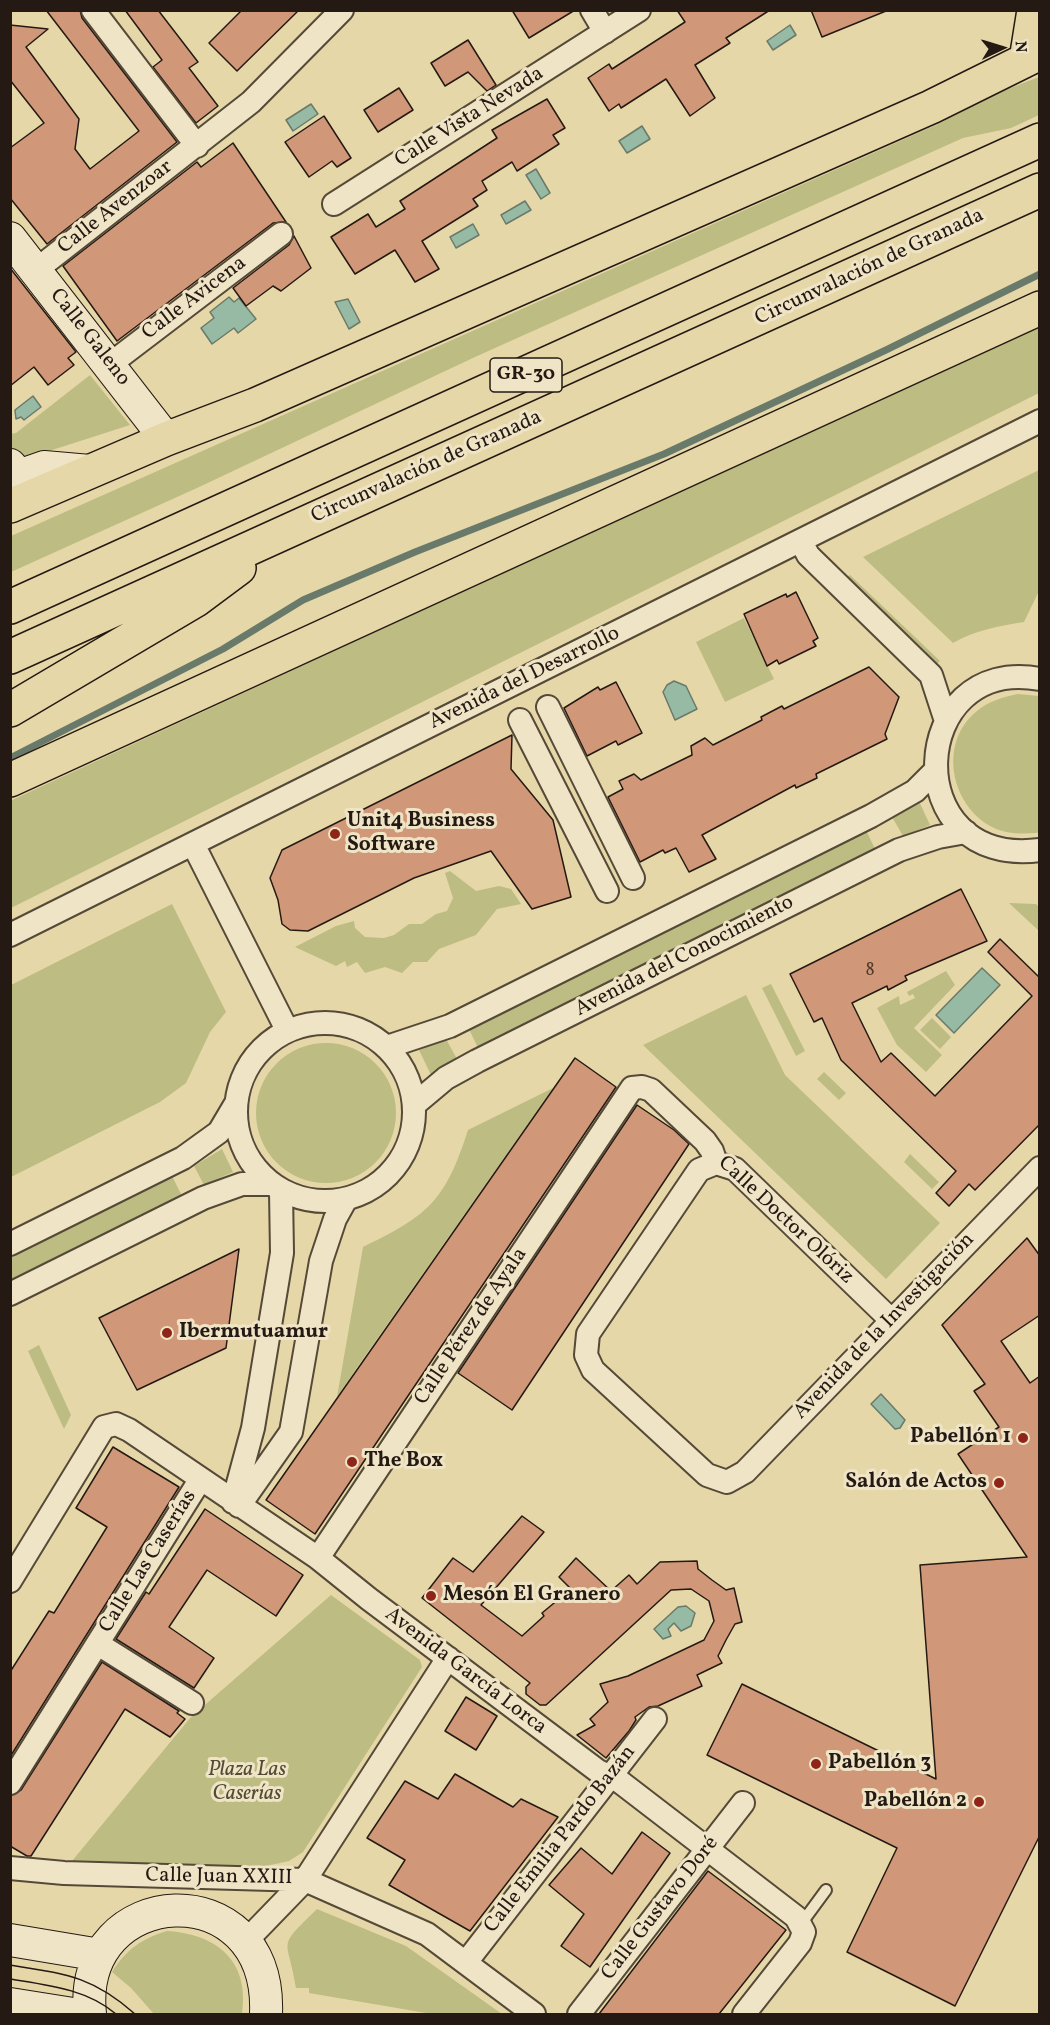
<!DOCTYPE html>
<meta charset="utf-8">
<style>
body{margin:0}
#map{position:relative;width:1050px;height:2025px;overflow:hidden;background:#e6d7a8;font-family:Vollkorn,serif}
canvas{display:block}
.frame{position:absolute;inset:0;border:12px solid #251a13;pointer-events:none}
.north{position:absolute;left:972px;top:18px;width:60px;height:60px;-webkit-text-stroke:4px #efe5c6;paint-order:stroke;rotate:86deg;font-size:16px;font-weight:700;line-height:24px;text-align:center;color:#251a13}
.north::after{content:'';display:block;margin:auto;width:21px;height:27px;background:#251a13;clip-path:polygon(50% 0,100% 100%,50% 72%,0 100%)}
</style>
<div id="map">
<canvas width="1050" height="2025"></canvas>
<div class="frame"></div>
<div class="north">N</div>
</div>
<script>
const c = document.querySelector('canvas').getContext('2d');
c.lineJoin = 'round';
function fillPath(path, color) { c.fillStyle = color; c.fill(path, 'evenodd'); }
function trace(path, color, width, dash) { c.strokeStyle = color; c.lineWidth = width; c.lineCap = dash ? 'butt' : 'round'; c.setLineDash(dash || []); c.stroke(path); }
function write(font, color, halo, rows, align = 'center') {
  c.font = font + ' Vollkorn,serif'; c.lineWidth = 6; c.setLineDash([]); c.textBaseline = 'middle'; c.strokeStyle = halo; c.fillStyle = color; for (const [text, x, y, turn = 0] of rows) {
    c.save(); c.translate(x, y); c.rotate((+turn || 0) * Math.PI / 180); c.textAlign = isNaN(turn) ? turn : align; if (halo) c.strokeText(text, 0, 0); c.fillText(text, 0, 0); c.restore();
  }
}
const green = new Path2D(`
 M1039,77V115L1011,128L963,138L475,357L197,488L11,572V536L936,125L1000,92Z
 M1039,325V393L11,908L10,801Z
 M90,375L130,425L21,460L11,446V434L16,433Z
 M1039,470V591L1024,622C998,626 976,630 953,643L863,557Z
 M850,575L940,661L936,665L846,577Z
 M744,618L774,679L725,702L696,642Z
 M1018,694L1039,696L1040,832L1036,833C1021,834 1006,834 992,827C950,805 938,742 977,711C989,701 1003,697 1018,694Z
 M918,799L930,825L903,836L892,817Z
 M866,830L875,849L478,1048L468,1027Z
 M450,871L476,891L499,886L511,889L521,904L497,909L476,935L439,949L427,962H413L402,973L385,967L365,973L357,962L347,967L345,961L336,966L295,947L336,926L354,921L355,928L365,937L384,938L394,935L409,924H422L436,914L447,911L453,898L445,873Z
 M1009,903L1036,904L1039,907V931Z
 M172,904L226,1012L210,1032L186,1083L160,1102L11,1177V985Z
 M946,971L955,985L914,1028L942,1055L926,1072L897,1045L877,1008L899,996L900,1005L915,998L913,994L909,996L907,992Z
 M771,984L805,1051L796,1056L762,988Z
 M746,995L785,1075L940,1223L886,1279L643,1045Z
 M932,1018L951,1037L940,1049L920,1030Z
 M446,1039L457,1059L431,1075L419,1050Z
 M256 1113a70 70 0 1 1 140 0a70 70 0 1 1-140 0Z
 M824,1072L846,1093L839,1100L817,1079Z
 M553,1088L358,1366L337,1397L363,1247C429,1215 445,1201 468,1130Z
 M222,1149L233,1172L204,1185L194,1166Z
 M910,1154L939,1182L932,1189L904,1162Z
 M172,1176L182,1196L11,1282V1258Z
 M39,1345L71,1415L64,1429L28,1351Z
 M331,1595L420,1660L422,1667L303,1852L289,1861L257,1868L72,1861L191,1717Z
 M317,1909L406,1946L502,2014H432L309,1993V1988H296C288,1936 275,1950 317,1909Z
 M167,1931C217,1934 250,1961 242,2014H154L131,1988L112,1972C127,1949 141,1939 167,1931Z`);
const water = new Path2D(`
 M790,25L796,35L773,50L767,41Z
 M311,104L318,114L293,131L286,120Z
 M642,126L650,139L627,153L619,141Z
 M536,169L550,193L541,199L526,175Z
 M525,201L531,210L506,224L501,215Z
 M473,224L479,235L456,248L450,237Z
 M229,297L234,302L239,298L256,319L238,333L234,328L212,344L201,328L214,318L210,312Z
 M348,299L360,322L349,329L335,302Z
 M33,396L41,407L24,420L21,417L16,419L15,410Z
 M674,681L686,686L697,709L675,720L663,692L667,685Z
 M982,968L1000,985L954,1033L936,1015Z
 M881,1394L905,1420L900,1428L895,1429L871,1404Z
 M686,1606L695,1613L691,1626L681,1631L674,1623L668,1629L671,1636L663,1639L654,1629L678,1607Z`);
const stream = new Path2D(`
 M10,758L223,649L303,600L415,552L664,454L886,350L1040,274`);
const building = new Path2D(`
 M46,10H80L82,18L177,142L47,244L10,198V148L44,123L10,80V25L48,29L26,47L79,119L75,149L90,169L139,131Z
 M125,10H158L198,62L189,68L218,106L196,123L153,67L162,60Z
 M242,10H299L237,71L209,43Z
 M512,10H575L529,38Z
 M677,10H770L726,38L730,43L695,65L715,98L690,116L666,79L621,108L619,104L609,111L588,78L609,64L612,69L685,22Z
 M811,10H886V11L822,37Z
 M468,40L496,85L487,91L468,72L445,86L431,63Z
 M399,88L413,110L378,132L364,110Z
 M547,99L565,128L553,135L559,144L517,171L512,162L482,181L487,190L473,199L478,206L422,241L439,269L415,282L395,250L355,274L331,237L368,214L376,227L405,209L400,201L497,138L492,130Z
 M324,116L351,158L337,167L332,161L309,177L285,142Z
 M233,143L286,222L273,223L117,341L63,266L197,162L201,167Z
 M294,236L311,268L281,291L273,286L246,306L233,288L289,245Z
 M10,268L76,352L68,358L74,365L48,385L34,367L10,386Z
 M796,592L818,638L813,641L816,646L779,664L777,660L767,666L744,614L786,594L787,597Z
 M869,667L899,697L885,734L887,739L816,774L817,778L796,788L795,785L702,835L716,859L689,872L676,848L665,853L663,850L640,862L608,797L623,789L619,781L634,774L641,780L692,755L691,746L705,738L713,745L762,720L761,717L782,706L784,709Z
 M616,682L642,733L618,745L616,741L587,756L564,708L598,687L600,690Z
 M512,735L511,769L553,820L571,897L532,909L491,851L414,878L308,931L290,930L282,924L278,900L270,878L282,850Z
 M961,889L987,941L905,976L907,980L888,990L887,986L852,1003L881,1062L891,1053L935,1096L1032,996L988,952L1000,939L1040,978V1124L975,1190L969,1184L949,1206L936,1193L956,1171L841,1060L822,1018L814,1022L790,974Z
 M575,1058L616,1087L614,1090L315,1534L266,1500Z
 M637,1105L674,1130L689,1144L512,1410L458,1373Z
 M1027,1238L1040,1256V1315L1001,1341L1030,1383L1040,1376V1835L955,2006L847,1952L897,1848L707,1755L742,1684L936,1779L920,1565L1027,1557L958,1454L999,1427L974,1391L985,1384L942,1325Z
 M239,1249L226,1348L137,1390L99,1318Z
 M113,1447L179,1487L10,1757V1672L49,1611L54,1613L107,1527L76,1508Z
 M205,1509L303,1575L276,1616L207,1570L169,1627L214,1658L194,1688L116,1639L146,1592L149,1594Z
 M522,1516L544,1532L481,1605L522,1636L544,1616L542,1613L571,1589L559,1577L576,1558L611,1591L629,1575L637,1584L660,1562L697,1561L698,1569L712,1580L726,1590L734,1588L742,1622L735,1624L726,1640L718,1656L722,1663L697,1675L702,1686L658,1706L649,1707L635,1717L636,1720L629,1731L606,1758L577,1735L595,1725L590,1719L608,1702L600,1684L628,1676L704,1640L714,1621L709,1601L691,1589L671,1590L546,1705H540L526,1694V1687L530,1683L422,1598L453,1558L473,1572Z
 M102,1662L179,1711L177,1713L185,1719L170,1737L125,1709L31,1856H27L10,1846V1796L21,1790Z
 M466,1697L497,1716L476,1750L445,1731Z
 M455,1774L513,1807L521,1799L558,1817L470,1931L389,1885L405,1860L367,1838L405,1781L438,1799Z
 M642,1832L670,1853L590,1967L561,1946L584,1914L549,1885L581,1848L612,1874Z
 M708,1871L786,1930L719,2014H599Z`);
const lane = new Path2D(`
 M801,1924L826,1890`);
const street = new Path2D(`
 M93,10L197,146
 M592,10L605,32
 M334,204L639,10
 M36,270L251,102L342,10
 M109,365L281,234
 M801,541L808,555L931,675L946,721
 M1040,679C907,654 896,869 1040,850
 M548,707L633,878
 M520,720L607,891
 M193,844L287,1030
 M10,935L1040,421
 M236 1112a89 89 0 1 1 178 0a89 89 0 1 1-178 0Z
 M387,1047L450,1026L871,816L915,791L934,772
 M415,1104L446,1078L477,1061L899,850L938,837L966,832
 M10,1244L183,1158L219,1132L235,1105
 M10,1294L203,1198L242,1184H270
 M890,1319L735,1169L716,1163L699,1170L588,1334L586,1355L593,1370L707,1475L727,1482L745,1472L1040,1168
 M233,1502L253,1428L282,1253L281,1192
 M239,1506L291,1432L321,1261L335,1219L345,1201
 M318,1558L632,1088L642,1087L651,1090L705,1141L712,1151L716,1163
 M10,1581L104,1427L116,1424L129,1430L318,1558L369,1599L598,1771L619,1781L796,1917L804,1932L800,1943L744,2014
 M98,1644L192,1703
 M10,1783L200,1480
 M10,1868L64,1873L305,1880L427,1934L534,2014
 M246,1941L305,1880L448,1658
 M467,1961L655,1719
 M579,2014L743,1803`);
const secondary = new Path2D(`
 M10,238L166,439
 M10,465L15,471L24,474L44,467L90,471
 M10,1940L100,1955
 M10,2004L73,2014
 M90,2014C76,1882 272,1870 266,2014`);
const primary = new Path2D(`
 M1026,60L1034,10
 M10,506L166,439L255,405L931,107L1040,53
 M10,780L1040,308`);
const highway = new Path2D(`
 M10,607L1040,140
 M10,657L1040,190
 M10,710L196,600L239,568`);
const tram = new Path2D(`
 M10,1965C66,1974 92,1976 135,2014
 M10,1979C47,1985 87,1989 116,2014`);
const markers = [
 [335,834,6,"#8f2418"],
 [167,1333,6,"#8f2418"],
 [1023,1438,6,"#8f2418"],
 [352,1462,6,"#8f2418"],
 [999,1483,6,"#8f2418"],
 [431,1596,6,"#8f2418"],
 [816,1764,6,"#8f2418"],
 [979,1802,6,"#8f2418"]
];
const numberNames = [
 ["8",870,972]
];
const shields = [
 [526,375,72]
];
const shieldNames = [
 ["GR-30",526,375]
];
const streetNames = [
 ["Calle Vista Nevada",470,118,-32],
 ["Calle Avenzoar",116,208,-38],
 ["Circunvalación de Granada",870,268,-25],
 ["Calle Avicena",195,299,-37],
 ["Calle Galeno",89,338,52],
 ["Circunvalación de Granada",427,468,-24],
 ["Avenida del Desarrollo",525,679,-26],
 ["Avenida del Conocimiento",685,957,-27],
 ["Calle Doctor Olóriz",785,1221,43],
 ["Calle Pérez de Ayala",472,1327,-56],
 ["Avenida de la Investigación",885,1327,-46],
 ["Calle Las Caserías",149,1562,-58],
 ["Avenida García Lorca",465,1672,37],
 ["Calle Emilia Pardo Bazán",561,1840,-52],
 ["Calle Juan XXIII",219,1878,1],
 ["Calle Gustavo Doré",661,1909,-52]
];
const poiNames = [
 ["Unit4 Business",347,822],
 ["Software",347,846],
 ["Ibermutuamur",179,1333],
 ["Pabellón 1",1011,1438,"right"],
 ["The Box",364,1462],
 ["Salón de Actos",987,1483,"right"],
 ["Mesón El Granero",443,1596],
 ["Pabellón 3",828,1764],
 ["Pabellón 2",967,1802,"right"]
];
const parkNames = [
 ["Plaza Las",247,1771],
 ["Caserías",247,1795]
];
fillPath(green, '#bdbc82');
fillPath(water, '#97baa4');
trace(water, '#697a6a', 1.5);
trace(stream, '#697a6a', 7);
fillPath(building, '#d09878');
trace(building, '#251a13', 1.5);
trace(lane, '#554938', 14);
trace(street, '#554938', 26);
trace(secondary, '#251a13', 34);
trace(primary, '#251a13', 36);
trace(highway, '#251a13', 36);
trace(lane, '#efe5c6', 10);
trace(street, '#efe5c6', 22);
trace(secondary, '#efe5c6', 32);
trace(primary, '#e6d7a8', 33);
trace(highway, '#e6d7a8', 33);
trace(tram, '#251a13', 1.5);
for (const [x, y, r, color] of markers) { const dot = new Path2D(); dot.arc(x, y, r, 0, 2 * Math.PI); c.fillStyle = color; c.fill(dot); trace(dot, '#efe5c6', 2); }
write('18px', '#503a2c', null, numberNames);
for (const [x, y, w] of shields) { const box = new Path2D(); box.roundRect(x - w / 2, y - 17, w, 34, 4.5); c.fillStyle = '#efe5c6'; c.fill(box); trace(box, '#251a13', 1.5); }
write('bold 20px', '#251a13', null, shieldNames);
write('21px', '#251a13', '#efe5c6', streetNames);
write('bold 21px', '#251a13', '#efe5c6', poiNames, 'left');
write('italic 21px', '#534b34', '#efe5c6', parkNames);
</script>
